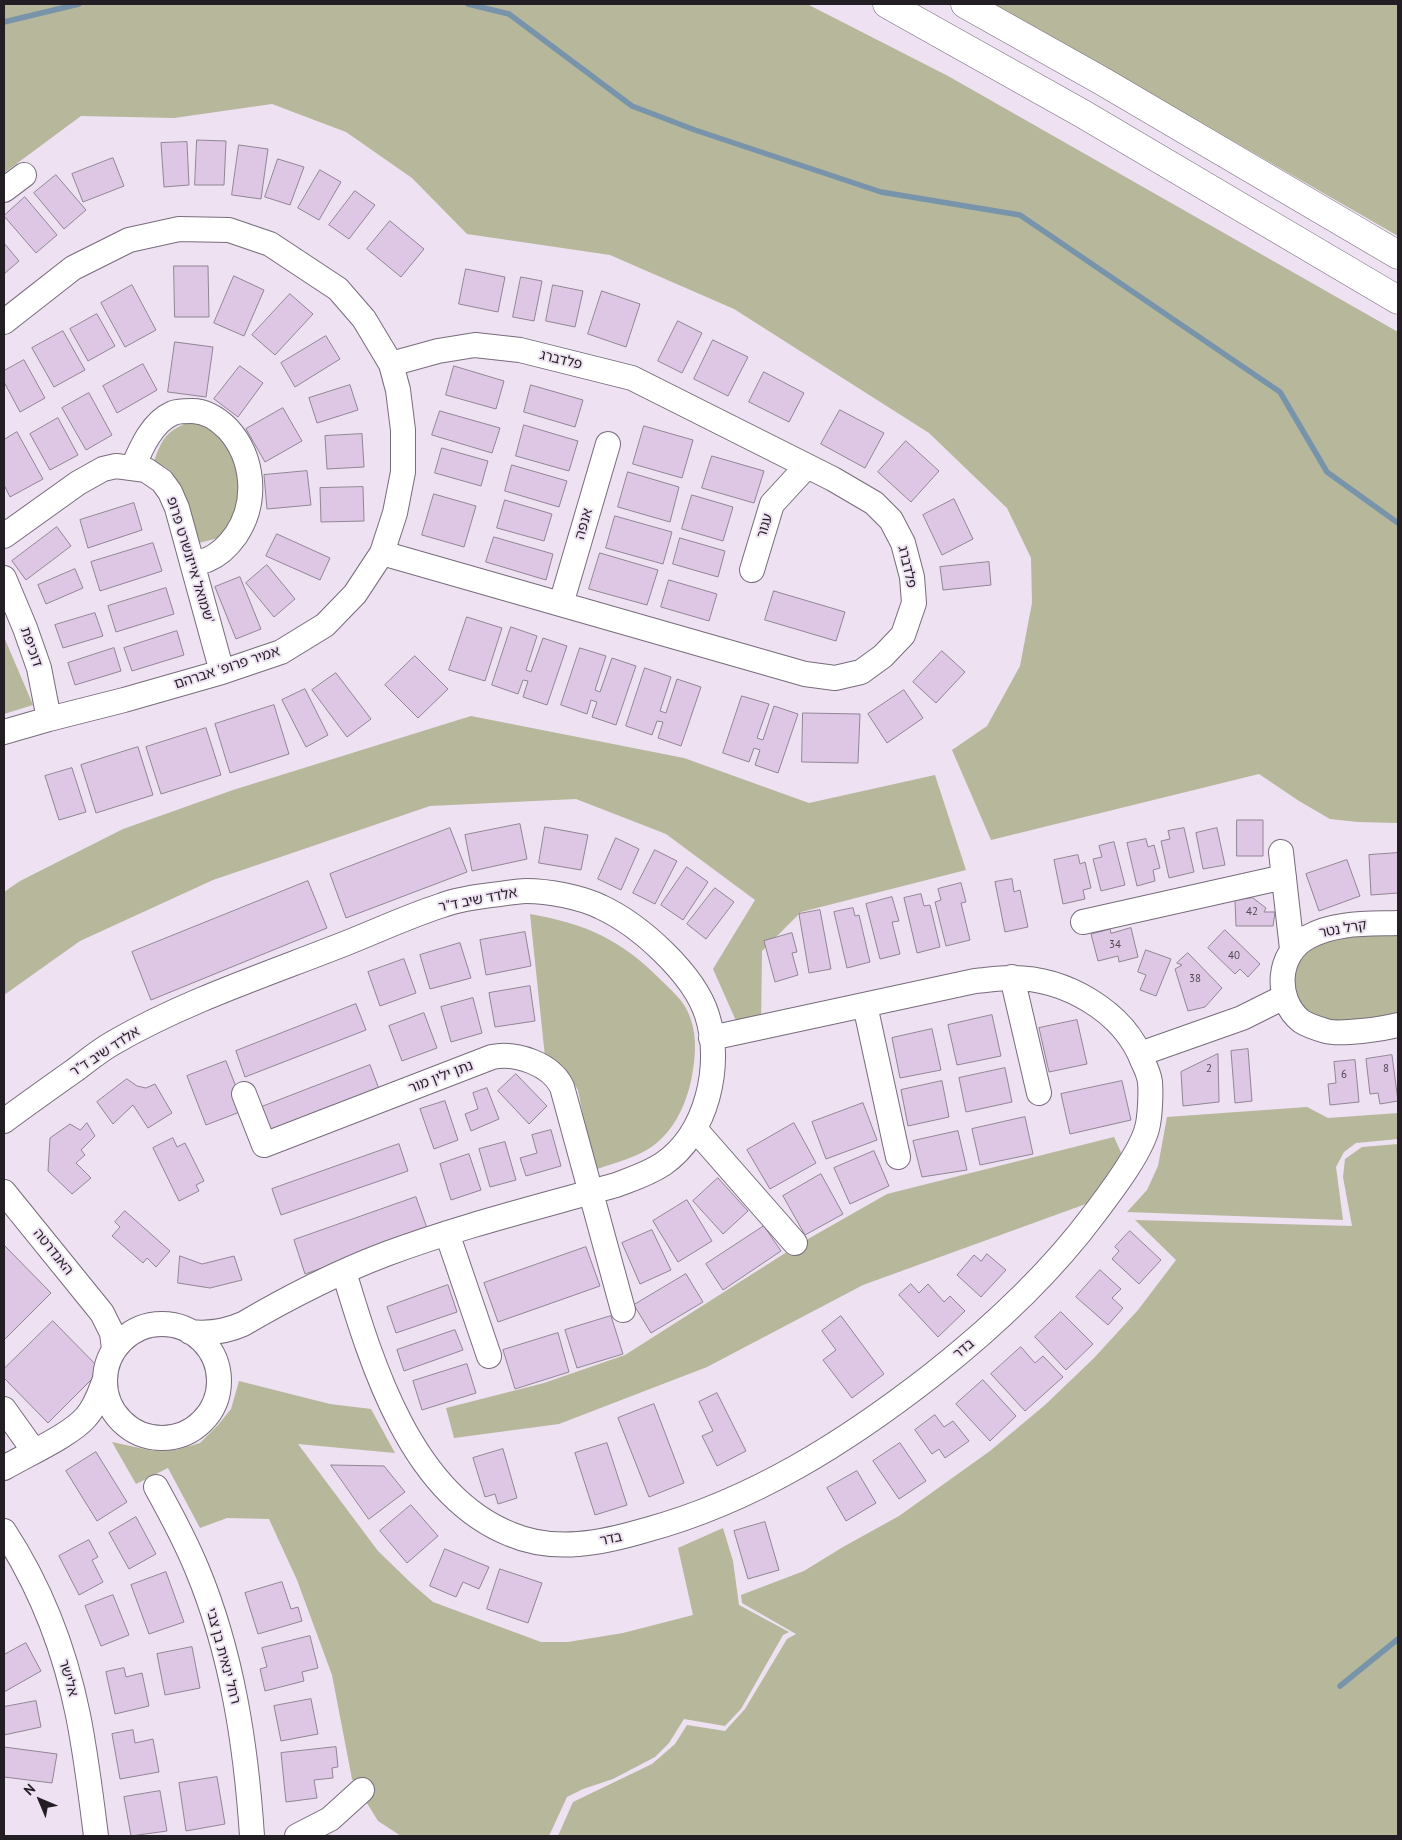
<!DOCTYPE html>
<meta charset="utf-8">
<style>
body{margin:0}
#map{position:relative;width:1402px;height:1840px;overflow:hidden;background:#eee1f2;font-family:"PT Sans",sans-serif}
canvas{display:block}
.frame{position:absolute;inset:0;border:5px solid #231e24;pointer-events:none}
.north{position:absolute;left:15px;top:1775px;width:50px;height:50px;-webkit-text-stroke:4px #eee1f2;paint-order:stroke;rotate:315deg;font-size:14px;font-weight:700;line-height:20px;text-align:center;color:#231e24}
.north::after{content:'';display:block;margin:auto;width:18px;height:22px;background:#231e24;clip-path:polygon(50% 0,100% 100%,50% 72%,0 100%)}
</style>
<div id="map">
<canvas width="1402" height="1840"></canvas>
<div class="frame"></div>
<div class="north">N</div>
</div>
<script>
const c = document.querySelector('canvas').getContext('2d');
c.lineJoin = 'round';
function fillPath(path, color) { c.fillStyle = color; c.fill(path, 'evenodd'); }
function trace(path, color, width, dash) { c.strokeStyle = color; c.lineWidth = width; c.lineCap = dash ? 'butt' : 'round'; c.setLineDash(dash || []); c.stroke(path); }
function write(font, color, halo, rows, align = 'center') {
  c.font = font + ' "PT Sans","Noto Sans Hebrew",sans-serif'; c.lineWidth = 4; c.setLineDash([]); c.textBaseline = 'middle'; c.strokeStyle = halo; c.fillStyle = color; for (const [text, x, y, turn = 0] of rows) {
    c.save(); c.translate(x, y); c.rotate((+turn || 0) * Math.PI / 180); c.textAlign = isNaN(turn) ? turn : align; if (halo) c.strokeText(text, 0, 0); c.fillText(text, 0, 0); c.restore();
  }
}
const green = new Path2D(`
 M4,4H807L948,76L1398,332V823L1358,822L1330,819L1299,801L1259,774L991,840L952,750L987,726L1020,666L1032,603L1031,558L1007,508L929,433L734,309L610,255L467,234L412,178L346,132L272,104L174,118L81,116L4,173Z
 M992,4H1398V236L1047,34Z
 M192,421L207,425L225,442L237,463L240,498L233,523L218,538L199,543C192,524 183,476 165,467C162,465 156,465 153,464C162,439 165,431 192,421Z
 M4,637L33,705L4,714V636Z
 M471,716L684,758L809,803L935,775L966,870L801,912L762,951L761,1025L741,1032L713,969L755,900L666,834L576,799L430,806L213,880L80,941L4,995V892L20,881L123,829L233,790Z
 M530,914C587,924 622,940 663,982C674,993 685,1002 690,1017C698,1038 695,1061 691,1081C684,1112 668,1142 637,1155C623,1161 608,1165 594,1170L578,1090L563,1066L545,1057Z
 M1398,930V1018L1329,1024L1306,1015L1290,980L1298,954L1329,936Z
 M1307,1107L1328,1118L1398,1113V1139L1356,1143L1344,1152L1336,1167L1343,1220L1127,1212L1147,1190L1158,1166L1167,1117Z
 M1114,1137L1124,1159L1094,1201L863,1285L707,1367L559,1424L454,1438L446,1408L544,1383L625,1355L801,1243L887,1194Z
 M1398,1144V1836H558L573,1802L652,1764L675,1744L687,1725L725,1731L745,1709L787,1639L796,1634L742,1603L741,1595L804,1571L843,1547L899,1516L990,1451L1045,1405L1094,1358L1138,1310L1176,1260L1135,1220L1352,1226L1343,1177L1345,1159L1362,1147Z
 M239,1381L330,1404L371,1409L395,1453L298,1444L378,1551L411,1583L433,1602L541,1642H568L623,1633L693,1615L678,1548L723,1528L733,1561L739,1605L789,1632L783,1635L741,1709L725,1726L684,1719L669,1743L655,1757L613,1779L583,1789L567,1797L549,1836H401L378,1821L352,1779L332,1675L297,1580L269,1519L227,1518L200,1528L168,1468L136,1484L112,1442L153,1451L176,1450L200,1443L218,1425L231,1409Z`);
const stream = new Path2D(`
 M468,4L509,14L632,106L695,130L881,192L1020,215L1280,392L1327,472L1398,523
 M4,22L79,4
 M1340,1686L1398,1639`);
const building = new Path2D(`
 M197,140L226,141L224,185H195Z
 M187,142L189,185L164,187L161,143Z
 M239,145L268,149L261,199L232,195Z
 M113,158L124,186L83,202L72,174Z
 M278,159L304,167L290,205L265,197Z
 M320,170L341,182L319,220L298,208Z
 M56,175L86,210L64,229L34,193Z
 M355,191L375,205L349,239L329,225Z
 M25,197L57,235L36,253L4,216Z
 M390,221L424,249L401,277L367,249Z
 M4,243L19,261L4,274Z
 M174,266H208L209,317H175Z
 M466,269L505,277L498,312L459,304Z
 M234,276L264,290L244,336L214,323Z
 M521,277L542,281L534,321L513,317Z
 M132,285L156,330L125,347L101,303Z
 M553,285L583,291L575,327L546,321Z
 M602,291L640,304L626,347L588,334Z
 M290,294L313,314L275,355L252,335Z
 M97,314L115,346L88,361L70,329Z
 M678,321L702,333L682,373L658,361Z
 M63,331L85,370L54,387L32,348Z
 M326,336L340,359L295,387L281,363Z
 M713,340L748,357L728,396L694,379Z
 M175,342L213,347L206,397L168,392Z
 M24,360L45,398L20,412L4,382V371Z
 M143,364L157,390L117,413L103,386Z
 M240,366L263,383L238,417L214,399Z
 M454,366L504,381L496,409L446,395Z
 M764,372L804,393L789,422L749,402Z
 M350,385L358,410L317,423L309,398Z
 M531,385L583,400L575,427L524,412Z
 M89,393L112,435L86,450L62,408Z
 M283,408L302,441L265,462L246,429Z
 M840,410L884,433L865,468L821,444Z
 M440,411L500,428L492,453L432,435Z
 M58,418L78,455L50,470L30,434Z
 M524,425L578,441L569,471L516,456Z
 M644,426L693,440L682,478L633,464Z
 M17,432L43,479L10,497L4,485V440Z
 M362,434L364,467L327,469L325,436Z
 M906,441L939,471L911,502L878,472Z
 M442,448L488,461L481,486L435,473Z
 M712,456L764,471L754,503L702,488Z
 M512,465L567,481L559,507L505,491Z
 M307,471L311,505L267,509L264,475Z
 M628,472L679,487L670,522L618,507Z
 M363,487L364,521L321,522L320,488Z
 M434,494L476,506L464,547L422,535Z
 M692,495L733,507L723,541L682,529Z
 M954,499L973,539L942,555L923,515Z
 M505,500L552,514L544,541L497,528Z
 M134,503L142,530L88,548L80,520Z
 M615,516L672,532L663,564L606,548Z
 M57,527L71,546L26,580L12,561Z
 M277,534L330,558L320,580L266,556Z
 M494,537L553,554L546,580L486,562Z
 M680,538L725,551L718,577L673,564Z
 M153,543L162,571L100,591L91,562Z
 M600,553L658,570L647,605L589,589Z
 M989,562L991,585L943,590L940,567Z
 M267,565L295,599L274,617L246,583Z
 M75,569L83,588L46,604L38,585Z
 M240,577L261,629L236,639L215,587Z
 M669,580L717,594L709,621L661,607Z
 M166,588L174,614L116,632L108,606Z
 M774,591L845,612L836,641L765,620Z
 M95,613L103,636L63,648L55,625Z
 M467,617L502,628L485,681L449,670Z
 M511,627L537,636L526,670L531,672L543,638L567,646L547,705L523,697L528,681L523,680L518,694L492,685Z
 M177,631L184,655L132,671L124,648Z
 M114,648L121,671L75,685L68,663Z
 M580,648L606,656L595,690L600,692L612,658L636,666L616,725L592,717L597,702L591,700L587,714L561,705Z
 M942,651L965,672L936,703L913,682Z
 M415,656L448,689L418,718L385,685Z
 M645,668L671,677L660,711L666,713L677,679L701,687L681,746L658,738L663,722L657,721L652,735L626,726Z
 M336,673L371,719L347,737L312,690Z
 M305,689L328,735L306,747L282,700Z
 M904,690L923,718L887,743L868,714Z
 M742,696L769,704L757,738L763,740L774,706L798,714L778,773L755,765L760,750L754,748L749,762L723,753Z
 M274,705L289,754L230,773L215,724Z
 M803,713L860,714L858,763L802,762Z
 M206,728L221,775L161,794L146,747Z
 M138,747L153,795L96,813L81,765Z
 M72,768L86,812L59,820L45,776Z
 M1237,820H1263V856H1237Z
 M520,824L527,859L472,871L465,835Z
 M545,827L588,835L581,870L539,863Z
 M450,828L467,872L346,918L330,874Z
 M1184,828L1194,872L1169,878L1161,841L1170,839L1168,831Z
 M1217,828L1225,865L1203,869L1196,833Z
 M616,838L639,849L621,890L598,879Z
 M1146,839L1148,847L1154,845L1160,868L1153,870L1155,881L1137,886L1127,843Z
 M1114,842L1125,885L1101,891L1093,859L1102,857L1099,846Z
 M655,850L677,861L655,904L633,893Z
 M1398,853V893L1371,895L1369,855Z
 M1078,855L1080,864L1085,862L1091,888L1083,890L1085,899L1063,904L1054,860Z
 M1347,860L1360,896L1319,911L1306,874Z
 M687,867L708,882L683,920L661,905Z
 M1012,879L1014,892L1020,890L1028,927L1005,932L995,882Z
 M308,881L327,928L151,1000L132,952Z
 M961,883L966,902L961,903L970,940L946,946L935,902L941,900L938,889Z
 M715,888L734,902L706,939L687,924Z
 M921,894L924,906L930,905L940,947L917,953L904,898Z
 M892,897L899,921L892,922L900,954L880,959L866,904Z
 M1253,898L1266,908L1264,912H1275L1273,926H1236L1235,900Z
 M853,908L855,916L859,915L870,962L847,968L834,912Z
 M820,910L831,969L809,973L799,914Z
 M1131,928L1138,957L1119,962L1118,956L1098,961L1091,934L1110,929L1111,933Z
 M1225,930L1260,964L1248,977L1240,969L1235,974L1208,948Z
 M525,932L531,966L486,975L480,940Z
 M792,933L797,952L792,953L798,975L775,982L764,941Z
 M460,943L471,978L430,989L420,955Z
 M1146,950L1171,959L1156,996L1140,990L1146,975L1138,972Z
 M1188,953L1222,988L1205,1007L1188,1011L1175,969L1182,965L1177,963Z
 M404,959L416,993L380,1006L368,972Z
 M530,986L535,1021L495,1027L489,993Z
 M473,998L482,1033L451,1042L441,1007Z
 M356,1004L366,1030L245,1077L236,1051Z
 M424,1013L437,1048L402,1061L389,1026Z
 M992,1015L1001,1056L957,1065L948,1025Z
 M1077,1020L1087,1064L1049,1072L1039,1028Z
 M932,1029L941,1070L900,1078L892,1038Z
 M1248,1049L1252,1101L1235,1103L1231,1051Z
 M1218,1054L1219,1102L1183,1106L1181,1072Z
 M1392,1055L1398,1101L1380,1104L1378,1093L1370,1094L1366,1059Z
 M1355,1060L1359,1102L1330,1105L1328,1084L1336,1083L1334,1062Z
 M226,1061L245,1110L206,1125L187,1076Z
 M370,1065L379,1089L268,1132L259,1108Z
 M1005,1068L1012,1102L966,1112L959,1078Z
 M516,1074L547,1106L529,1124L498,1091Z
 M127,1079L137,1086L146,1088L155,1084L172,1113L148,1128L133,1105L113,1124L97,1102Z
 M942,1081L949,1117L908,1126L901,1090Z
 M1122,1081L1131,1120L1070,1134L1061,1094Z
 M487,1088L499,1119L471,1131L465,1114L478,1109L473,1093Z
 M445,1101L458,1140L434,1149L420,1109Z
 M863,1103L877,1140L826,1159L812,1122Z
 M1025,1117L1033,1154L980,1165L972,1129Z
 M87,1123L95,1136L81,1150L85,1155L76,1163L91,1178L72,1194L48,1171L50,1138L70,1124L80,1130Z
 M794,1123L816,1163L770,1189L747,1150Z
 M551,1130L561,1166L526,1176L520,1158L537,1153L532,1135Z
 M958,1131L967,1170L922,1177L913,1141Z
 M173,1138L177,1147L185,1143L204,1181L196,1185L199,1191L179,1201L153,1148Z
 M505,1142L516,1180L490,1187L479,1149Z
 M399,1144L408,1171L281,1215L272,1189Z
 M874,1151L889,1186L850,1204L834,1168Z
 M469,1154L481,1190L451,1200L440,1164Z
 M821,1174L843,1214L805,1235L783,1196Z
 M718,1178L748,1211L723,1234L693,1201Z
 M416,1197L428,1231L305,1274L294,1240Z
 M687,1200L712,1241L678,1262L653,1221Z
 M125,1211L170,1251L156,1267L147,1258L143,1263L112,1236L120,1227L115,1222Z
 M764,1226L781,1251L723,1290L706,1264Z
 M652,1230L671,1270L640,1284L622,1243Z
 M1130,1231L1161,1260L1139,1284L1112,1259L1119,1251L1115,1247Z
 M4,1245L51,1293L4,1340Z
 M586,1247L600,1286L498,1322L484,1283Z
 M987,1254L1006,1270L981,1297L957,1275L974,1255L981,1261Z
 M180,1256L202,1264L234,1256L242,1280L210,1288L178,1283Z
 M1100,1270L1121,1289L1112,1298L1123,1308L1108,1325L1076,1297Z
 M686,1274L703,1302L651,1333L634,1305Z
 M911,1284L919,1293L928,1284L944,1302L950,1296L965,1311L938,1337L899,1295Z
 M448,1285L457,1312L396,1333L387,1307Z
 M1061,1312L1093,1344L1066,1370L1035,1337Z
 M611,1316L623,1354L577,1368L565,1330Z
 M841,1316L884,1374L852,1398L823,1360L836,1350L822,1331Z
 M53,1321L101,1370L48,1423L4,1378V1369Z
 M455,1330L463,1350L404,1371L397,1350Z
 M558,1333L569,1372L515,1389L503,1350Z
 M1021,1347L1035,1363L1043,1356L1063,1377L1025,1411L991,1374Z
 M467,1364L476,1393L422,1410L413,1381Z
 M983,1380L1016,1416L990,1441L956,1404Z
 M717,1393L746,1451L717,1466L702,1436L713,1431L699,1402Z
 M654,1404L684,1483L649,1497L618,1418Z
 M935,1415L944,1427L953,1421L969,1441L945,1458L939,1449L932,1454L915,1430Z
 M607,1443L627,1505L595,1515L575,1453Z
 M900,1443L926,1481L899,1499L873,1461Z
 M503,1449L517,1498L498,1504L495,1494L485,1497L473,1458Z
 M96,1452L127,1502L97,1521L66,1471Z
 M331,1465L384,1466L405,1492L369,1519Z
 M857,1471L876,1503L846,1521L827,1488Z
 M411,1505L438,1536L407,1563L380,1531Z
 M136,1517L156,1554L129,1569L109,1533Z
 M765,1522L779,1570L748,1579L734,1531Z
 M89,1540L98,1557L92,1560L103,1582L79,1595L59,1556Z
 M445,1549L489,1567L479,1589L463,1582L456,1597L430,1586Z
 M500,1569L542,1583L528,1623L487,1609Z
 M166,1572L184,1622L149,1634L131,1585Z
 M282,1582L291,1609L298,1607L302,1621L258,1634L245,1593Z
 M113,1595L129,1635L101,1646L85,1606Z
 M310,1636L318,1668L302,1672L304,1681L265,1691L260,1669L267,1667L262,1648Z
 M26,1643L41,1671L4,1692V1655Z
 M192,1647L200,1688L165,1695L157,1654Z
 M124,1668L126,1677L142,1673L149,1706L115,1714L106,1672Z
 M311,1699L318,1734L281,1741L274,1706Z
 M36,1701L41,1727L4,1735V1707Z
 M133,1730L135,1743L153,1739L159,1772L120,1779L112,1734Z
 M4,1747L57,1754L52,1783L4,1777Z
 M336,1747L338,1767L332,1768L333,1778L314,1780L317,1798L286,1802L281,1753Z
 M217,1777L225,1824L186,1831L179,1783Z
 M160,1791L167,1831L131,1836L124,1797Z`);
const minor = new Path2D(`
 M4,190L24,175
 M4,322L73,268L129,240L179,229L229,230L270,244L338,289L364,319L391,364L398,390L403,430V472L395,513L382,553L355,594L325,625L281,652L222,672L124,700L49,719L4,732
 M133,467C141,448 152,422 173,413C178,411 186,411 192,411C206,411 218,419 228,429C254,458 258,502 236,535C229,545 219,555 207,560C203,561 197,562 192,563
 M4,536L78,483L103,469L116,466L146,470L162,481L170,492L177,508L222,672
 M382,553L805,674L835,678L861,672L883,656L903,635L914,603L912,577L903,543L891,520L874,503L833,479L632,378L520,350L475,345L438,351L391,364
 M752,570L772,504L807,466
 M4,578L25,628L39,668L49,719
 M561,604L608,444
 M1281,852L1292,949
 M1083,922L1284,877
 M1398,923C1368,924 1335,922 1308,937C1277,953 1274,999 1301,1021C1307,1025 1319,1029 1326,1031C1340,1035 1383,1029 1398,1025
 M1012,977L1039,1093
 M865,1005L898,1157
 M1140,1054L1242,1018L1284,997
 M244,1094L264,1145L492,1057C516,1052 551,1064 562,1087L623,1310
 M4,1121C27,1104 51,1087 75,1070C87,1061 99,1051 113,1043C185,1001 271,973 349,942C379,930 409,916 440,906C458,899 481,896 500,894C509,893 518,891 526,891C548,891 581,897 601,907C640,925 694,974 707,1015C723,1065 707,1134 663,1164C648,1174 632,1179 616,1185C539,1207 461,1226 386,1254C336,1273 289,1297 243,1324C225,1332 209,1334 190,1332
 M695,1129L795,1243
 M4,1192L102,1313L112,1333L114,1349
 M447,1233L489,1356
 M344,1272C372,1365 411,1494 510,1534C554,1553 602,1543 646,1530C753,1501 846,1442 932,1375C993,1327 1049,1275 1095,1213C1111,1192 1144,1149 1148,1124C1150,1113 1151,1093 1150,1082C1149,1075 1146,1068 1143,1062C1124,1011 1064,977 1010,978C998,978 987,980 975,981L711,1038
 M105 1381a57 57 0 1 1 114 0a57 57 0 1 1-114 0Z
 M4,1409L34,1451
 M4,1468C26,1455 71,1435 86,1417C96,1406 100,1392 105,1379
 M156,1487C171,1514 185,1540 197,1569C232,1653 246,1745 252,1836
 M4,1531C40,1586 65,1651 78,1715C86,1755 91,1796 96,1836
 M297,1836L330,1819L362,1790`);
const highway = new Path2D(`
 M887,4L1083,114L1398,300
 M965,4L1102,81L1398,255`);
const numberNames = [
 ["42",1252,912],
 ["34",1115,945],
 ["40",1234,956],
 ["38",1195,979],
 ["2",1209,1069],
 ["8",1386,1069],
 ["6",1344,1075]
];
const streetNames = [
 ["פלדברג",561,360,14],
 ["אנפה",584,524,-74],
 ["עגור",765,526,-73],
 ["שמואל אייזנשרט פרופ'",190,560,73],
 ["פלדברג",907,567,77],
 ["דוכיפת",31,647,71],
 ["אמיר פרופ' אברהם",227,668,-18],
 ["אלדד שיב ד\"ר",478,900,-11],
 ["קרל נטר",1343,929,-10],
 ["אלדד שיב ד\"ר",105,1052,-33],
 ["נתן ילין מור",441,1077,-21],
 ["האנדרטה",53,1252,51],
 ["בדר",964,1349,-40],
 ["בדר",611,1539,-12],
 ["רחל ינאית בן צבי",223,1656,75],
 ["אלישר",68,1678,74]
];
fillPath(green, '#b6b79b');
trace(stream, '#7794aa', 5.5);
fillPath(building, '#ddc7e4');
trace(building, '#918595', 1);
trace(minor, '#776c7b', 26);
trace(highway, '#776c7b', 29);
trace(minor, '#fff', 24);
trace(highway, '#fff', 28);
write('11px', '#524854', null, numberNames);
write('14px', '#231e24', '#eee1f2', streetNames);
</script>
